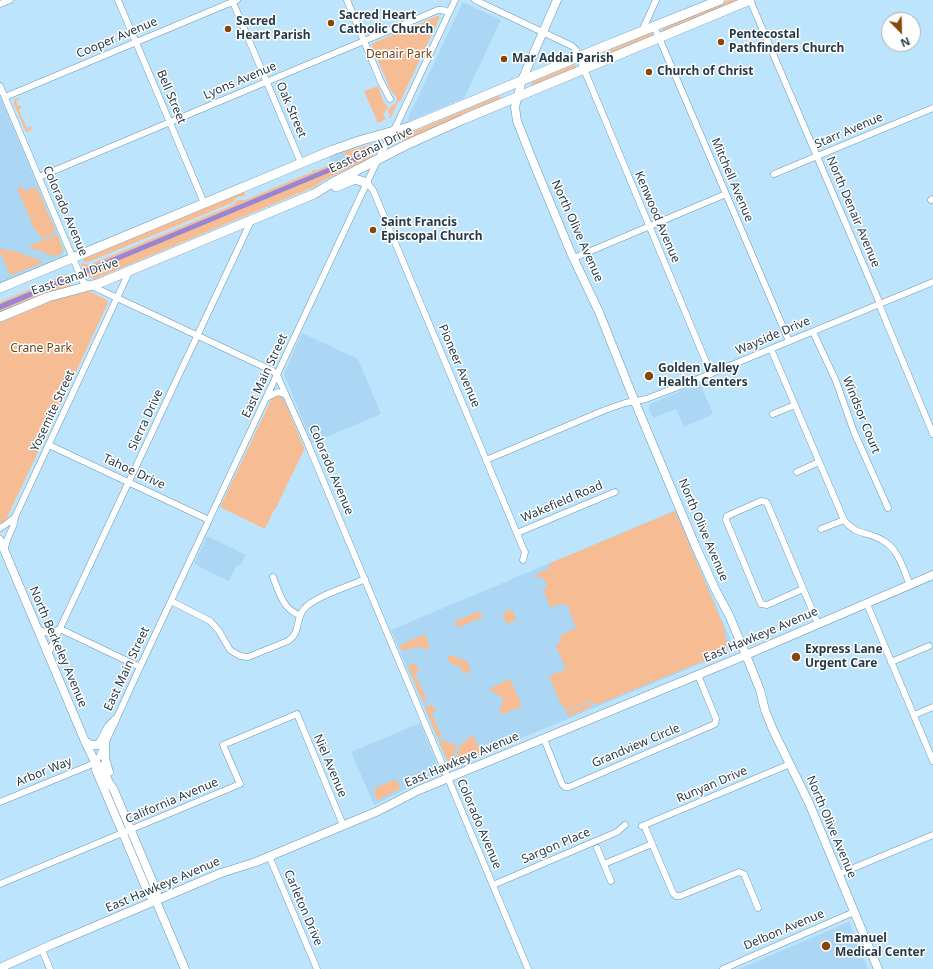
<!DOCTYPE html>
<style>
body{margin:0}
#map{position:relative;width:933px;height:969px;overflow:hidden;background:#bde4fd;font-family:"Noto Sans",sans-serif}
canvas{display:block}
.north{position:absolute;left:881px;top:12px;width:40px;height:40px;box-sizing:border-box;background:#fff;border:1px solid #a9b0b5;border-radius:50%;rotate:157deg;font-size:11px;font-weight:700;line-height:16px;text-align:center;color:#273a47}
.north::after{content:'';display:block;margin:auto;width:14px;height:18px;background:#86470a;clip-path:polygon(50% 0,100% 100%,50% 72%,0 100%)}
</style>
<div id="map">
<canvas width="933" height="969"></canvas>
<div class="north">N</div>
</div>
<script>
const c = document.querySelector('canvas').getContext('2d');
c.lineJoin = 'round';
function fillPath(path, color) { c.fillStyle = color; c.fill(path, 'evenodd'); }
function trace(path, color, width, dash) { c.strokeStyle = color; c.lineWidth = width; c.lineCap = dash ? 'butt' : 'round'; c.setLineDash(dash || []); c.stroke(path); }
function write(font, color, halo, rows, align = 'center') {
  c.font = font + ' "Noto Sans",sans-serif'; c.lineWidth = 3; c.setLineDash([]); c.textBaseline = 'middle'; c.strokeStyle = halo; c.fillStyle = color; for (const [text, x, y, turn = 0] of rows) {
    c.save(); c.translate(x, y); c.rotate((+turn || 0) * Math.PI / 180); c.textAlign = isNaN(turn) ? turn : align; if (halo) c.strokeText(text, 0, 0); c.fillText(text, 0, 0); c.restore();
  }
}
const built = new Path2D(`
 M463,2L501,20L464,98L409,121L408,118Z
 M0,96L65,251L62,256L0,282Z
 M344,152L346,159L332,165L329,157Z
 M302,333L358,359L381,414L312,443L284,374Z
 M700,383L713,414L684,427L676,409L654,418L650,413L649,407L652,403Z
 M676,510L732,644L733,647L731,651L454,766L448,765L391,630Z
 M207,536L246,555L240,566L237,565L229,581L194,564Z
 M420,723L438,767V773L374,805L351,752Z
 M849,922L868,969H739Z`);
const green = new Path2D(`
 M729,0H742L663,32L662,31L663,28Z
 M437,16H439V19L400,102H398L391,117L388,118L390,115L387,109L385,110L386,112L383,113L386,119L378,123L364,91L378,86L384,103L388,106L387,108L390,109L391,106L396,103C399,95 393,95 390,89L371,44Z
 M650,33H652L653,36L585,63L586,60Z
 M573,65L576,66V68L532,87L531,85L532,82Z
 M498,96L500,97V99C486,105 472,109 460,116C444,124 414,141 397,141L398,138Z
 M17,98H21L16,101L18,106L22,105L19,111L27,128L28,129L30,126L32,128L31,130L27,132L25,130L14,104V100Z
 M374,144L377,145L372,157L322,181L314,187L95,279L85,275L81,265L82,263L89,265L233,205L238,200H245L312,172L314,169L315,171L346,158L344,152L329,157L330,155ZM366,152L368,156L87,273L84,271L85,269Z
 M22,186L24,191L36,187L40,194L56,232L41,239L37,230L35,231L17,188Z
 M244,191L246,196L237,197L232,203L88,262L83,261L84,258Z
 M57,234L63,249L60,255L53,256L41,252L42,251L39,249L38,251L30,248L29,246Z
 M0,248L10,251L12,250L42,261V263L14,274L10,275L0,252Z
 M66,274L69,279L71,288L0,313V310L65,282L66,280L63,278L0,304V302Z
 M89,291L107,300L108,303L47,434H36L35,441H38L37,444L39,446L40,448L4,524L1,525L0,524V322L51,301Z
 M275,396L282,397L284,400L305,450L303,452L275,510H274L265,529L220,507L271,400Z
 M675,511L726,632L724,635L727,642L726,652L596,705L595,703L592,704L591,701L566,711L559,700L549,676L566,669L556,646L560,641L561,635L576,628L567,604L563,605L562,603L551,608L543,590L548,588L543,577L538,579L536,574L550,568L548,564Z
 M512,609L516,620L507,624L502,613Z
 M480,611L483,617L457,628L455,621Z
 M425,634L430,650L417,647L402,651L400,645Z
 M451,655L467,661L471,671L463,674L461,668L450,663L447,657Z
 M414,663L416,664L419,672L415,674L427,700L422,701L408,666Z
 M510,679L522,706L501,715L500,711L503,698L491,691L490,688Z
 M589,703L592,707L570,716L568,715L566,712Z
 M427,705L433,706L436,711L432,713L442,737L438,738L425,708Z
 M473,735L477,744L484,752L454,765L452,764L457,755L460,745Z
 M442,740L456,745L455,753L450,763L448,762L439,741Z
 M396,779L401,788L377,801L374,792L376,789L375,788Z`);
const water = new Path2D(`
 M366,152L369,156L86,274L84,272L85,269Z
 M63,278L66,279V282L0,310V304Z`);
const minor = new Path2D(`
 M118,0L204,203
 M232,0L301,163
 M347,0L381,82L390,99
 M475,0L572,46L576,50L711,374
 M750,0L878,299L881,309L933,434
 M0,4L10,0
 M654,26L789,341
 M642,31L656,0
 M0,86L83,282L273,371L277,375L307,442L528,969
 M5,97L237,0
 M774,174L933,108
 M39,177L438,10H442L449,12
 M367,183L373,190L523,548L525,552L523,560
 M931,200L933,199
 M574,258L726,194
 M813,332L836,381L854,432L888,508
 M771,349L844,520C856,536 868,531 882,540C899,549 903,569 910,585
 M268,397L278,392L286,395
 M773,414L795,405
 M49,445L209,520
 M486,460L605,410L625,403L646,399L688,383L933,282
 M797,472L819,462
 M0,528L5,525L15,517
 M821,529L844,520
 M517,533L615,492
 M5,551C5,536 15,530 15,517L130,270
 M273,577C279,592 283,610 300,615
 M803,589L767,605L761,604L726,520L727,516L761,501L766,502L767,503L818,624
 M171,601L210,621L219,631L230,650L240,656L248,657L288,641C301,633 295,619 304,609C313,597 350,586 365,579
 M867,604L933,761
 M60,629L140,667
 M38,630L49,633L60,629
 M48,654L252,219
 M891,662L929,646
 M914,715L933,707
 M544,739L562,784L565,787H569L715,724L716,719L698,675
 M0,802L88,766L95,762L99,757L140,667L378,159L397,124L455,0
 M644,825L673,893L676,896H680L739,872L744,874L758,908
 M642,826L790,764
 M597,848L611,881
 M269,856L317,969
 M604,864L652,844
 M839,874L933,835
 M0,884L240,784L223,745L297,714L343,825
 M493,885L617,832L625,825
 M42,950L50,969
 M723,969L854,912`);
const tertiary = new Path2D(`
 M557,0L522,80L515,107L517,121L534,164L571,253L599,312L635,402L695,545L715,589L729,615L746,655L760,690L765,710L773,730L809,803L878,969
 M0,540L84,739L95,762L96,770L149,895L156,901L185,969
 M85,741L91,745H98L101,741L109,726L115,720
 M105,744V758L109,772
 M95,762C108,771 104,779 113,788L157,892L156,901
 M0,968L53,944L221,873L256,862L378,811L419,790L746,655L933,575`);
const secondary = new Path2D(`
 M336,187L355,179L367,183
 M0,288L333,150L362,140L412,126L610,44L720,0
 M0,317L48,297L100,283L314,194L332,183L406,145L464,119L750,0`);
const markers = [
 [331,23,4,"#86470a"],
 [228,29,4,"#86470a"],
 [721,42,4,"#86470a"],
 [504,59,4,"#86470a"],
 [649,72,4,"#86470a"],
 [373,230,4,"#86470a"],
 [649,376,5,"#86470a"],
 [796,657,5,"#86470a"],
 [826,946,5,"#86470a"]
];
const poiNames = [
 ["Sacred Heart",339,16],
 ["Catholic Church",339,30],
 ["Sacred",236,22],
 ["Heart Parish",236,36],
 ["Pentecostal",729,35],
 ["Pathfinders Church",729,49],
 ["Mar Addai Parish",512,59],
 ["Church of Christ",657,72],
 ["Saint Francis",381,223],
 ["Episcopal Church",381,237],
 ["Golden Valley",658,369],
 ["Health Centers",658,383],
 ["Express Lane",805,650],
 ["Urgent Care",805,664],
 ["Emanuel",835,939],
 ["Medical Center",835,953]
];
const streetNames = [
 ["Cooper Avenue",117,38,-23],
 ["Lyons Avenue",240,81,-23],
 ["Bell Street",171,97,67],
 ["Oak Street",291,110,67],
 ["Starr Avenue",849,131,-23],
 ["East Canal Drive",371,150,-26],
 ["Mitchell Avenue",732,180,67],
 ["Colorado Avenue",65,211,67],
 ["North Denair Avenue",853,212,67],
 ["Kenwood Avenue",657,217,67],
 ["North Olive Avenue",577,231,66],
 ["East Canal Drive",75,277,-19],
 ["Wayside Drive",773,336,-23],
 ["Pioneer Avenue",459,366,67],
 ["East Main Street",265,376,-65],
 ["Yosemite Street",53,411,-65],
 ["Windsor Court",861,415,68],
 ["Sierra Drive",146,420,-65],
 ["Colorado Avenue",331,470,67],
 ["Tahoe Drive",134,472,25],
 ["Wakefield Road",562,502,-23],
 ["North Olive Avenue",703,530,67],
 ["East Hawkeye Avenue",761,635,-23],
 ["North Berkeley Avenue",58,647,67],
 ["East Main Street",127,669,-65],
 ["Grandview Circle",636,746,-23],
 ["East Hawkeye Avenue",462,760,-23],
 ["Niel Avenue",330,766,67],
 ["Arbor Way",44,772,-22],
 ["Runyan Drive",712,785,-23],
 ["California Avenue",172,801,-23],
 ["Colorado Avenue",479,824,67],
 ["North Olive Avenue",831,827,67],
 ["Sargon Place",556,846,-23],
 ["East Hawkeye Avenue",163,885,-23],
 ["Carleton Drive",303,908,67],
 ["Delbon Avenue",784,930,-23]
];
const parkNames = [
 ["Denair Park",399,55],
 ["Crane Park",41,349]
];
fillPath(built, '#abd7f4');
fillPath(green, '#f6bd95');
fillPath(water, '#9b85ce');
trace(minor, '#6997b4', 7);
trace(tertiary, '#6997b4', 9);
trace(secondary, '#6997b4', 10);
trace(minor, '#fff', 6);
trace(tertiary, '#fff', 8);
trace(secondary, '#fff', 9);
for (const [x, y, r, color] of markers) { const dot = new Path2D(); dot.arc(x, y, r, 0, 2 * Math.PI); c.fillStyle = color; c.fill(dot); trace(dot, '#fff', 1.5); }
write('bold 12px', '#273a47', '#fff', poiNames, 'left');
write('12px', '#273a47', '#fff', streetNames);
write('12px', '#72441e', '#fff', parkNames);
</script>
